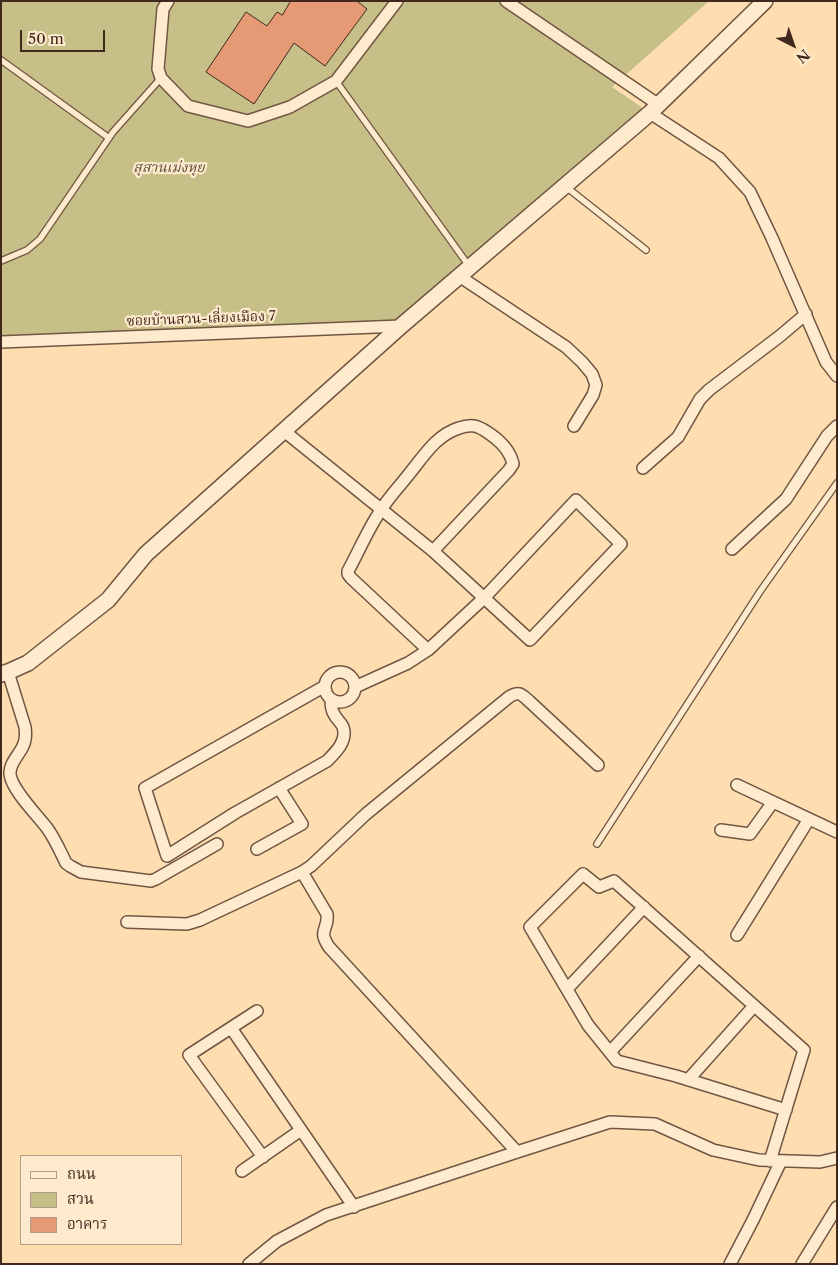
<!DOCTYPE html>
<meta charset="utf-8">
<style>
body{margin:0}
#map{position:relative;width:838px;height:1265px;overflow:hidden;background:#fedeb0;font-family:"Libre Caslon Text","Noto Serif Thai",serif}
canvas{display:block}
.frame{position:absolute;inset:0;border:2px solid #41281f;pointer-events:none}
.legend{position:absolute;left:20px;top:1155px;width:162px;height:90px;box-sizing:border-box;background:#feeacc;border:1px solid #b29c87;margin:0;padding:6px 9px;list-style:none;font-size:15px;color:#41281f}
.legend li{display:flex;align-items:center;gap:10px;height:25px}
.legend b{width:25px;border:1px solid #b29c87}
.north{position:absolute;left:768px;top:20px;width:50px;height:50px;-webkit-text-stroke:4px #feeacc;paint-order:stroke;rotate:139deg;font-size:14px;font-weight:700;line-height:20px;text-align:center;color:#41281f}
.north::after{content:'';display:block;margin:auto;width:18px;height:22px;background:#41281f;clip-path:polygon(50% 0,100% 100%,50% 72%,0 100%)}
.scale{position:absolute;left:20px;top:30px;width:85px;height:22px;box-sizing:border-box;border:2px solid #41281f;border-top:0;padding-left:6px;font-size:15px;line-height:18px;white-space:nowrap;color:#41281f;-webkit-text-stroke:4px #feeacc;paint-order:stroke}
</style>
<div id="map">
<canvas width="838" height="1265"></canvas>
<div class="frame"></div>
<ul class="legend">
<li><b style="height:6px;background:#feeacc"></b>ถนน</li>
<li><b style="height:14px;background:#c6bf87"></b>สวน</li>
<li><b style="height:14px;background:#e59a75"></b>อาคาร</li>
</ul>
<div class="north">N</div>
<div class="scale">50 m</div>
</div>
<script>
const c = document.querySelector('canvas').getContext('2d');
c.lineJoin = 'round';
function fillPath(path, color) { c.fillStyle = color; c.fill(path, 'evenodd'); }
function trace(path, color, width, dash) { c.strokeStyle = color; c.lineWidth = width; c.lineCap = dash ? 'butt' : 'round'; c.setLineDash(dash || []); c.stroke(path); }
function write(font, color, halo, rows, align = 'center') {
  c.font = font + ' "Libre Caslon Text","Noto Serif Thai",serif'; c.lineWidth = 4.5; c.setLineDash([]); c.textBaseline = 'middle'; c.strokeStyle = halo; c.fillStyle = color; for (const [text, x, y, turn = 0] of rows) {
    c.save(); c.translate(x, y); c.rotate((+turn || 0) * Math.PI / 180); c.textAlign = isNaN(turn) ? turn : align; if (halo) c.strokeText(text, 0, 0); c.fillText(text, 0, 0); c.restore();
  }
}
const green = new Path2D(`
 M1,1H709L612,87L650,113L401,326L1,342Z`);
const building = new Path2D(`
 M291,1H357L367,9L325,66L294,43L254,104L206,72L246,12L267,26L277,12L282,15Z`);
const service = new Path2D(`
 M1,60L109,138
 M336,81L469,266
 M565,186L646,250
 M1,261L27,250L40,239L113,132L161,78
 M597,844L761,590L837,483`);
const minor = new Path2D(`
 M168,1L163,9L158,69L161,78L188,106L248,121L290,107L336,81L397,1
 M506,1L659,105
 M650,113L719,158L750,192L772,238L826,362L837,376
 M459,276L566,347L582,362L592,374L596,385L593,395L574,426
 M1,342L401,326
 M284,431L433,551L530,640L621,544L576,500L484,598L428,650L408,663L355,687
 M643,468L678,437L700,399L709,390L780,336L806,314
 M732,549L786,499L827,436L837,426
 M428,650L351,578L348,574V571C359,551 368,529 381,510C389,497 400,486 409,474C424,456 435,436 459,428C470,424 477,425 487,432C498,439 510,450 513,464L509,470L433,551
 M8,672L25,727C26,734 26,740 23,746C19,755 9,764 10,774C11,789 38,816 47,828C55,839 60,851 66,863L70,866L81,872L151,881L156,879L217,844
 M325 687a15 15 0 1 1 30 0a15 15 0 1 1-30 0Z
 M325,686L145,788L167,856L235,813L327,761C335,753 348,741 343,727C341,722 336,719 334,714C331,710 331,704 331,699
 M737,785L837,832
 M721,830L750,834L773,802
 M257,849L302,824L279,788
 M302,872L327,914C329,931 317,929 329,947L517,1152
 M127,922L187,924L200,920L302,872L311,866L366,814L509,697C519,691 521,694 529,701L598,765
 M737,935L809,819
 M567,989L644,907
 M257,1011L189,1055L263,1157
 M231,1028L354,1207
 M610,1052L699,956
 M688,1080L754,1006
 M770,1161L804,1050L614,881L599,887L583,874L530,927L588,1025L617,1061L676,1076L786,1110
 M242,1171L301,1130
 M249,1264L277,1241L326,1215L517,1152L610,1122L655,1124L713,1150L759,1160L820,1162L837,1158
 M730,1264L753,1220L781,1161
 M802,1264L837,1207`);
const tertiary = new Path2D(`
 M1,674L8,672L28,663L108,600L146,554L401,326L650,113L765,1`);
const parkNames = [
 ["สุสานเม่งหุย",169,168]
];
const streetNames = [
 ["ซอยบ้านสวน-เลี่ยงเมือง 7",201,319,-2]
];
fillPath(green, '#c6bf87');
fillPath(building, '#e59a75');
trace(building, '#41281f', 1);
trace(service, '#705643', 8);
trace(minor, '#705643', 14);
trace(tertiary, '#705643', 18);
trace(service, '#feeacc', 5.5);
trace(minor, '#feeacc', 11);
trace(tertiary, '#feeacc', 15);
write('italic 14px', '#624e39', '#feeacc', parkNames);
write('14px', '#41281f', '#feeacc', streetNames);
</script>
